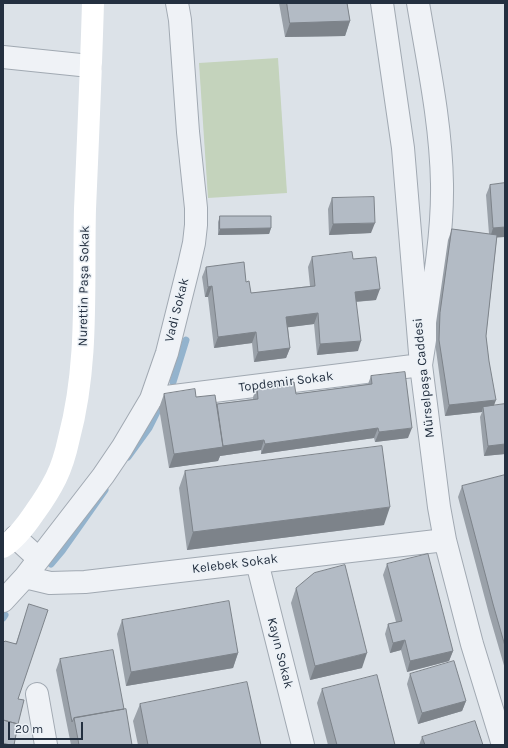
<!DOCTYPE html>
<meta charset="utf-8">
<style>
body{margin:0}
#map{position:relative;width:508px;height:748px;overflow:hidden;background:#dce2e8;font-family:Karla,sans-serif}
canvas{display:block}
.frame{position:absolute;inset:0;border:4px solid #243040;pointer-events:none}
.scale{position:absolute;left:8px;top:722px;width:75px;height:18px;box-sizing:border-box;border:2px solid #243040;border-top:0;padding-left:5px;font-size:12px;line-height:14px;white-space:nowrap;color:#243040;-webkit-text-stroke:3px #ecf1f6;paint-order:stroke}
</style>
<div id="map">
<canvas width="508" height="748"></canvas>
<div class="frame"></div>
<div class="scale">20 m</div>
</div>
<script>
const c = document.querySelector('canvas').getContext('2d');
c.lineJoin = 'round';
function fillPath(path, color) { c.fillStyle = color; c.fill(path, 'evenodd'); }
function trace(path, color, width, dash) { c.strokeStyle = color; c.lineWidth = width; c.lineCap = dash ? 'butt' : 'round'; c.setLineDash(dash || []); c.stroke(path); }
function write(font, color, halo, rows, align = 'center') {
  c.font = font + ' Karla,sans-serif'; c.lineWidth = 3; c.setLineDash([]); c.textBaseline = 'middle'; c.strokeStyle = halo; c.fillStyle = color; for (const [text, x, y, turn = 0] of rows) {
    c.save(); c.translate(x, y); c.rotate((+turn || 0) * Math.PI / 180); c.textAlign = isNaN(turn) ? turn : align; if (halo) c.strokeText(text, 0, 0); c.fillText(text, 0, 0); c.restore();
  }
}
const green = new Path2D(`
 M278,58L287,193L208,198L199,63Z`);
const stream = new Path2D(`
 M173,382L186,340
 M128,457L149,428L159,408
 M51,564L62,551L105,490
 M3,618L5,615`);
const street = new Path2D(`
 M382,3L403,148L421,365L439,507L445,540L472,644L503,745
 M3,57L90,66
 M166,397L421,365C430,306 443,242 442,184C441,123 428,63 418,3
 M15,537L39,559
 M257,562L303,745
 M25,577L50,583L85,582L445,540
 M3,601L25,577L103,476L122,448L151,399L167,353L189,265L194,243L196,225V208L188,132L180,20L177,3
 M37,694L46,745`);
const secondary = new Path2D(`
 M3,547C16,539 27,524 35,512C43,501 50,490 56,478C62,466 66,452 69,438C89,363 83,286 85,209C88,140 91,72 93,3`);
const wall = new Path2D(`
 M279,3H347L350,21L345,36L285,37Z
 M505,183V237H497L486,336L494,406L505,404V454L484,456L480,417L482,412L445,416L436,350V323L448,240L452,229L489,234L486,195L490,185Z
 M332,198L371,233L329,235L328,209Z
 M220,216L271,228L269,234L218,235V222Z
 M312,257L353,259L376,300L356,302L358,351L317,355L314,324L288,327L290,348L286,358L254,362L252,343L214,348L208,297H205L202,277L206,267L246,282L251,293L310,286L308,267Z
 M371,376L408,438L375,442L374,438L261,454V450L220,456L218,461L169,468L159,408L164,394L196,397L217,404L253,399V397L257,387L296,394L368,384Z
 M185,471L384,525L187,550L179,488Z
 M505,475V669L489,614L458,497L462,486Z
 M387,564L453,651L449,661L407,672L401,650L390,653L385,634L388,624L396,622L383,575Z
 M296,588L362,668L310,680L291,603Z
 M29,604L18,699V724L14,745H3V643H16Z
 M122,620L238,653L233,668L126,686L117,634Z
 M60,659L124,709L132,745H71L56,670Z
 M410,674L466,701L462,711L418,724L407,684Z
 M322,689L395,745H328L317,703Z
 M140,704L261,745H138L133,721Z
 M422,737L483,745H419Z`);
const shadedWall = new Path2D(`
 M350,21L345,36L285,37L290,23Z
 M375,223L371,233L329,235L333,224Z
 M505,227V237L490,238L493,228Z
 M271,228L269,234L218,235L220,229Z
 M212,286L208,297H205L208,287Z
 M380,289L376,300L351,302L355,292Z
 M318,313L314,324L283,328L286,317Z
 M256,332L252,343L214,348L218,337Z
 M361,341L358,351L317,355L320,344Z
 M290,348L286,358L254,362L258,352Z
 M496,400L492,411L483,407L482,412L445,416L449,405Z
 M378,428L374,438L261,454L265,444Z
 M412,428L408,438L375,442L379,432Z
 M264,440L261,450L220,456L218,461L169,468L174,454L221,446Z
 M505,444V454L484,456L488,446Z
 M390,507L384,525L187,550L193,532Z
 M405,640L401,650L390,653L393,643Z
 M453,651L449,661L407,672L410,661Z
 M238,653L233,668L126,686L131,672Z
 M367,653L362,668L310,680L315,666Z
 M466,701L462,711L418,724L422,713Z`);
const building = new Path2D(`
 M287,3H347L350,21L290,23Z
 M505,183V227L493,228L490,185Z
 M374,197L375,223L333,224L332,198Z
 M220,216H271V228L220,229Z
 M452,229L497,235L486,336L489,361L496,400L449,405L439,340L440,313Z
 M352,252L353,259L376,257L380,289L355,292L361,341L320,344L318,313L286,317L290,348L258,352L256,332L218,337L212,286L208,287L206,267L244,262L246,282L249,281L251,293L315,286L312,257Z
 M405,372L412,428L379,432L378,428L265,444L264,440L223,446L217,404L258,399L257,387L294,382L296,394L372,384L371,376Z
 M195,389L196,397L215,395L223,447L174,454L164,394Z
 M505,404V444L488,446L483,407Z
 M382,446L390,507L193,532L185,471Z
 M505,475V646L493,604L462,486Z
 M428,554L453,651L410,661L405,640L393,643L388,624L402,621L387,564Z
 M345,565L367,653L315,666L296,588L314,573Z
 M229,601L238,653L131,672L122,620Z
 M29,604L48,610L18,699L24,700L18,724L3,720V643L5,641L16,644Z
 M113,650L124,709L74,718L72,722L60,659Z
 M454,661L466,701L422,713L410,674Z
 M377,675L395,745H337L322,689Z
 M247,682L261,745H148L140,704Z
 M126,709L132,745H79L74,718Z
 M3,720L18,724L14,745H10L3,743Z
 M475,721L483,745H425L422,737Z`);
const streetNames = [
 ["Nurettin Paşa Sokak",84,286,-89],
 ["Vadi Sokak",177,310,-76],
 ["Mürselpaşa Caddesi",424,378,-96],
 ["Topdemir Sokak",286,382,-7],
 ["Kelebek Sokak",235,564,-7],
 ["Kayın Sokak",280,653,76]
];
fillPath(green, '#c4d3bc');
trace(stream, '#93b3cd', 7);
trace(street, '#a1a9b2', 24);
trace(street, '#eff2f6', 22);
trace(secondary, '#fff', 22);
fillPath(wall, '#9aa1a9');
fillPath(shadedWall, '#7d838a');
fillPath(building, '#b3bbc5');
trace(building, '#7d838a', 1);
write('13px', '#243040', '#ecf1f6', streetNames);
</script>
